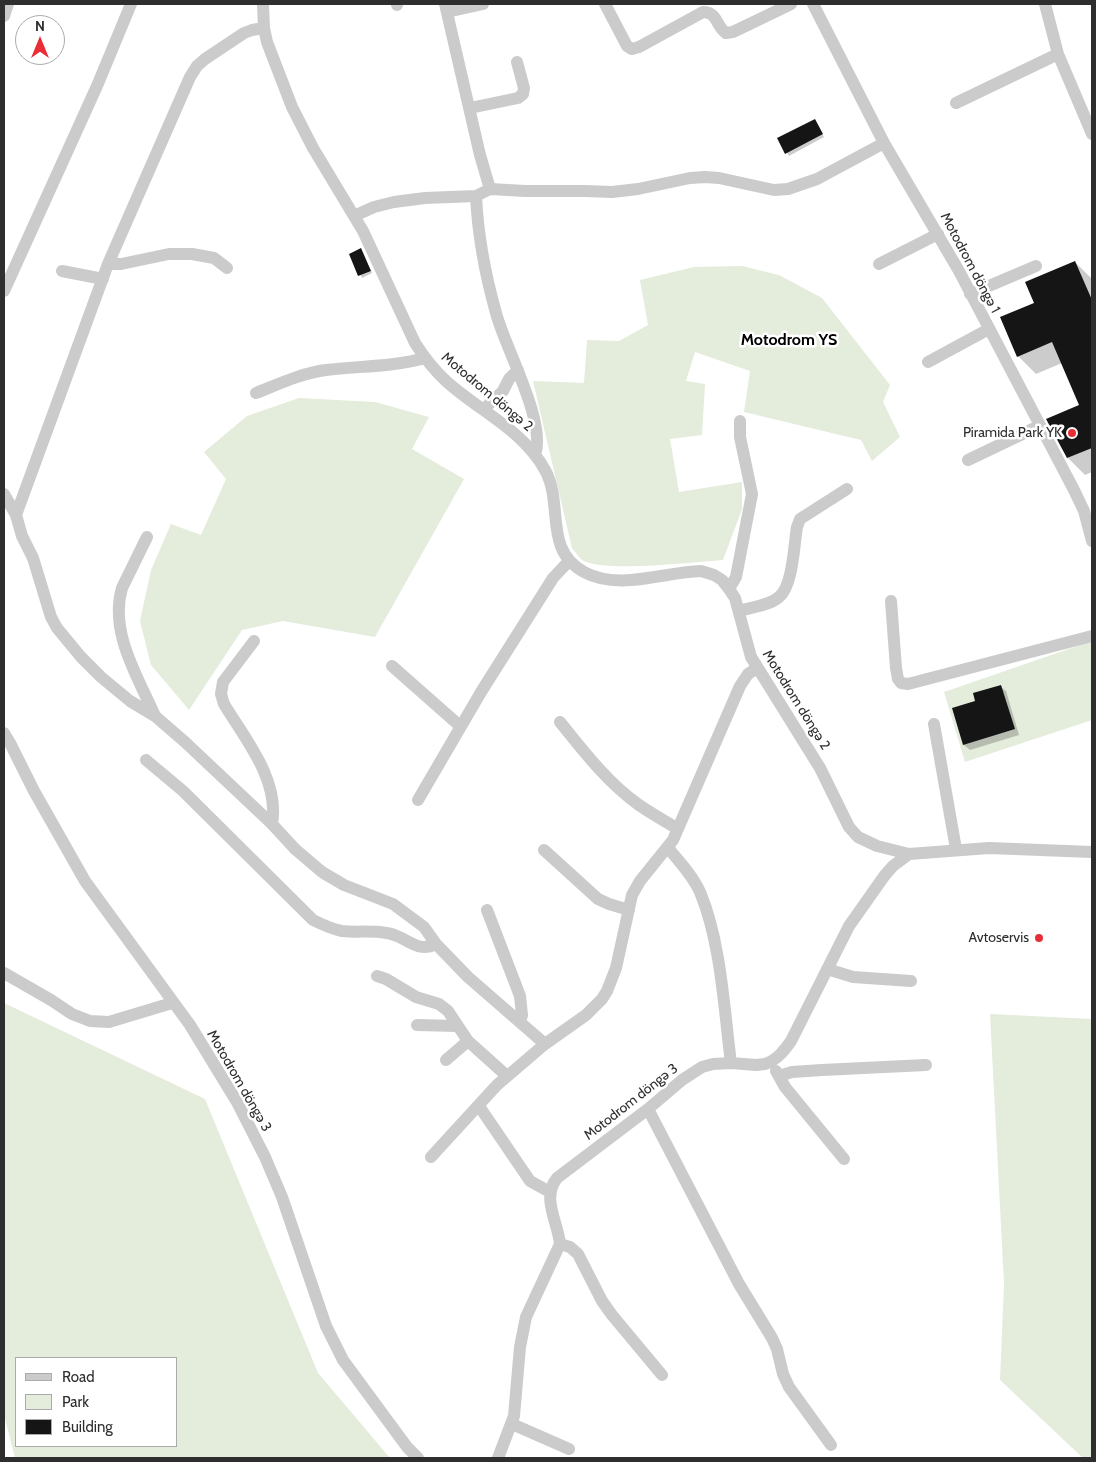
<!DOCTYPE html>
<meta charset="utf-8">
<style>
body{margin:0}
#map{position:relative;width:1096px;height:1462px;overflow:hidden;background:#fff;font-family:Cabin,sans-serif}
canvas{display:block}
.frame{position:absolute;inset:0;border:5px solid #2e2e2e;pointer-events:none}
.legend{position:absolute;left:15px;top:1357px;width:162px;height:90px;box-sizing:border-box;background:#fff;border:1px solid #ababab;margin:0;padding:6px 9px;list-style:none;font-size:15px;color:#2e2e2e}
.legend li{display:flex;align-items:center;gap:10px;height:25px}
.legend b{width:25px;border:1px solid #ababab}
.north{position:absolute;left:15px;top:15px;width:50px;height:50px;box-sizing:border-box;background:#fff;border:1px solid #ababab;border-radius:50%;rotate:0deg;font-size:14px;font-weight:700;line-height:20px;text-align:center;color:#2e2e2e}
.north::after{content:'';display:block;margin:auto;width:18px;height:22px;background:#e92d37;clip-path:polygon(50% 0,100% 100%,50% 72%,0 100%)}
</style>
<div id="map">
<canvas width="1096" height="1462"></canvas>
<div class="frame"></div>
<ul class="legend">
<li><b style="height:6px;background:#cbcbcb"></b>Road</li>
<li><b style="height:14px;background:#e4ecdc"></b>Park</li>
<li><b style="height:14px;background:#151515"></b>Building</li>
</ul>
<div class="north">N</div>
</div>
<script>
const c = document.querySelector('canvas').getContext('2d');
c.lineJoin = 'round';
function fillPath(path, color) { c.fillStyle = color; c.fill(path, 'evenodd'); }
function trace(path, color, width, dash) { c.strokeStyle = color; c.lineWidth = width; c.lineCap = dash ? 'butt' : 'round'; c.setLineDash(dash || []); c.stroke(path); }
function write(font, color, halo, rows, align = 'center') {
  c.font = font + ' Cabin,sans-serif'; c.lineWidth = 5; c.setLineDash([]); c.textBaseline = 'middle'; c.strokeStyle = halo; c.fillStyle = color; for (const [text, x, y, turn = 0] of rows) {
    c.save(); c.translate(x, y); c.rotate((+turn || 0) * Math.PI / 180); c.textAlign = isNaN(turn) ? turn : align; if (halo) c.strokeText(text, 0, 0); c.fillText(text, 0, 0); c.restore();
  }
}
const green = new Path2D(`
 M742,266L779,275L822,298L890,385L883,402L900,437L872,461L861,440L744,412L750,371L695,352L686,381L705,384L702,435L670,439L679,492L742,482V509L723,560C694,562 604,573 582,560C578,557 575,551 572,548L533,381L584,383L587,340L619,341L648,325L640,280L694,267Z
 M299,398L375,402L429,417L412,449L464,479L375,637L283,621L242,630L189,710L151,665L140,621L151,570L171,524L201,535L226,479L204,452L247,416Z
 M1092,641V720L965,762L944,692Z
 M4,1003L205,1099L318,1373L390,1458H15L4,1415ZM176,1358V1446H16V1358Z
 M990,1014L1092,1019V1458H1083L1000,1380L1004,1284Z`);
const shadow = new Path2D(`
 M815,120L824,137L789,156L779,139Z
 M361,250L372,273L362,278L350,254Z
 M1075,262L1092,279V472L1085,475L1068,458L1081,406L1062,363L1036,374L1018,356L1002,318L1035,304Z
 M1000,686L1006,691L1019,735L970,750L964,745L953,709L976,702Z`);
const building = new Path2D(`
 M815,119L823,134L785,154L777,138Z
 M361,248L371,271L358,276L349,254Z
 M1075,261L1092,300V448L1067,458L1046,419L1079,405L1052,342L1017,357L1000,317L1034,303L1025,282Z
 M1001,685L1015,729L963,745L952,708L975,701L973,693Z`);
const street = new Path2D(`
 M263,4L264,28L267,42L292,107L313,148L363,231L415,343C424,357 434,370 446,381C479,411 523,430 545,470C564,504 543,550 584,572C619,591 664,572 701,571L714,575L722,580L729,589L735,598L751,657L820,768L849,827L858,837L877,846L909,854L989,848L1092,852
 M445,4L480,155L490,189
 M605,4L627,46L632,49L639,47L703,12C718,12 716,27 726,33L733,32L791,4
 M813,4L884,143L959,271L1074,490L1084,511L1092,541
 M1045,4L1058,54L1092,134
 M397,5V4
 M447,12L483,4
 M4,16L8,4
 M264,28L252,30L244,33L205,59L197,66L190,77L108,264L16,515L22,536L33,558L51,617L57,628L81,657L101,677L130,701L155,716L185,742L272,824L295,849L322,872L344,885L393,904L424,927L436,944L468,977L545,1044
 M956,103L1058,54
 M470,108L518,98L523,94L524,88L517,62
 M476,196C478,237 485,274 496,313C505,348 547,422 535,455
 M354,216L374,207L394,202L425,198L476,196L490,189L525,191H586L612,192L638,189L690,178L705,177L719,178L774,190L788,189L817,179L884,143
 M108,264H121L169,254H192L214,258L227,268
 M879,264L938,234
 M62,271L103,279
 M4,291L97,86L131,4
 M970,294L1036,266
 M928,362L989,329
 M256,393C279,384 302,373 326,370C359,366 392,367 425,358
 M484,409L503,391L509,379L518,370
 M968,460L1039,426
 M4,494L16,515
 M147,537L122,588C109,632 138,677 155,716
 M729,589L736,577L752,494L740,437V421
 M891,601L896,668L898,679L901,683L908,684L1092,636
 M739,611C751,607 769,606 779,597C793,586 794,544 797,527L800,519L847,489
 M254,641L223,682L221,694L224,704C245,739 280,780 272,824
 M392,666L460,726
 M560,722C584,752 608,783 639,805C652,814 665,821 678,829
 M934,724L956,849
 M4,733L10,743L34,791L85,881L190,1025L237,1102L265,1157L282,1197L326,1326L343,1360L407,1447L418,1458
 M146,760L183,791L313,920C323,925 332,929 342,931C360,933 380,929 397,936C412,942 419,952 436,944
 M418,800L481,692L553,578L569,561
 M668,848C679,861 693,876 700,892C721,942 724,1009 731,1063
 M544,850L598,899L609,904L629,910
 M487,910L520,996L522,1015L520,1022
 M827,969L853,977L911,981
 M4,973L51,1000L72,1014L90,1021L109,1022L172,1003
 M377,976L386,979L416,997L439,1004L448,1011L468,1041L507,1076
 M417,1025L457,1026
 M446,1060L468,1041
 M776,1071L785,1087L844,1159
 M779,1076L792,1072L822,1070L926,1065
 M479,1106L530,1181L550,1192
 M648,1109L739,1284L772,1338L777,1349L783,1374L789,1387L831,1445
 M431,1157L497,1085L545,1044L586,1015L602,999L607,991L616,968L632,895L640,881L673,840L740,686L748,674L757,668
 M560,1244L570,1247L578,1254L602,1301L612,1315L662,1375
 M512,1424L569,1449
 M498,1458L514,1416L520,1347L526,1317L560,1244C558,1222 541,1198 557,1178L648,1109L682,1080L702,1067L713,1064L731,1063L756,1065L765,1064C777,1060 784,1051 791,1041L849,926L885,875L893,866L909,854`);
const markers = [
 [1072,433,5,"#e92d37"],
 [1039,938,5,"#e92d37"]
];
const streetNames = [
 ["Motodrom döngə 1",970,263,62],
 ["Motodrom döngə 2",487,392,40],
 ["Motodrom döngə 2",796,700,58],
 ["Motodrom döngə 3",239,1081,60],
 ["Motodrom döngə 3",631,1102,-38]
];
const poiNames = [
 ["Piramida Park YK",1062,433],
 ["Avtoservis",1029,938]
];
const quarterNames = [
 ["Motodrom YS",789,340]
];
fillPath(green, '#e4ecdc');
fillPath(shadow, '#0003');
fillPath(building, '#151515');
trace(street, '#cbcbcb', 12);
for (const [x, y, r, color] of markers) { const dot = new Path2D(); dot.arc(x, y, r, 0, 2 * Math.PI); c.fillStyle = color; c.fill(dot); trace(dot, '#fff', 2); }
write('14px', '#2e2e2e', '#fff', streetNames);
write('14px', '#2e2e2e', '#fff', poiNames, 'right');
write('bold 16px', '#000', '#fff', quarterNames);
</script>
